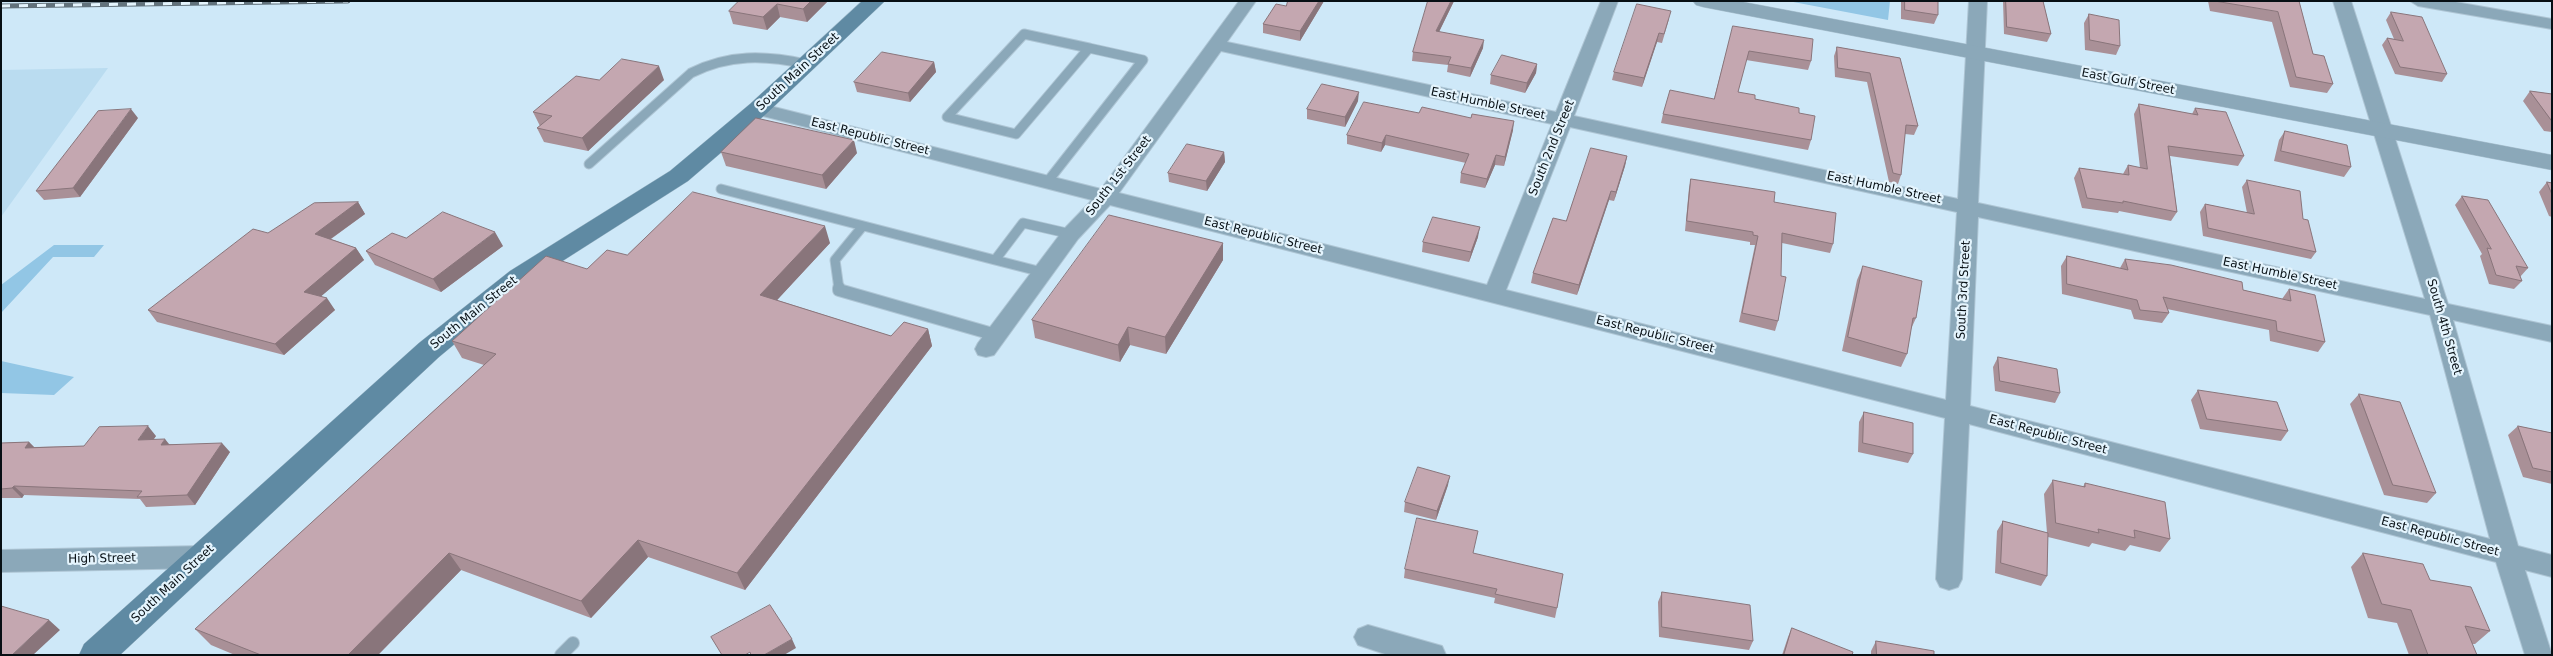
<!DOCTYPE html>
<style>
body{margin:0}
#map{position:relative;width:2553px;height:656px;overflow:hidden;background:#cee8f8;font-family:"DejaVu Sans",sans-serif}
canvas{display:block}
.frame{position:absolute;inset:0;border:2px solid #070f14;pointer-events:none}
</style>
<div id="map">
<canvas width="2553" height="656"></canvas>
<div class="frame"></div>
</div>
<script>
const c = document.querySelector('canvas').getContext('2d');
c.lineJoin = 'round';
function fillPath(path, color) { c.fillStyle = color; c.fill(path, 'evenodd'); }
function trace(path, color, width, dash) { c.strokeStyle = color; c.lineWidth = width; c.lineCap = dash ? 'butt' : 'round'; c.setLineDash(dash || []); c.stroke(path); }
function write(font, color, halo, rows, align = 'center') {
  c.font = font + ' "DejaVu Sans",sans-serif'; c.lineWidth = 4.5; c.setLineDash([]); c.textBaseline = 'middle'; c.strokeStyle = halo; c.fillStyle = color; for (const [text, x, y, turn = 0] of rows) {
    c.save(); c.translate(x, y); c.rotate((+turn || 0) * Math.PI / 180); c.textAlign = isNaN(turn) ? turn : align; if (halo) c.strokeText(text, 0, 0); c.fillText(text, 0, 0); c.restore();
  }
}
const built = new Path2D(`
 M108,68L1,217V70Z`);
const green = new Path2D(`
 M1788,1H1890L1888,20Z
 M54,245H104L94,257H53L1,313V285Z
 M1,361L74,377L54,395L1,393Z`);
const serviceFar1 = new Path2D(`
 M1024,34L1089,48L1016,134L947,117Z
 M589,164L691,73C729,54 765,55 806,64
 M1048,181L1143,60L1089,48
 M721,189L995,260
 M1042,272L995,260L1023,223L1071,234
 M839,289L835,260L862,227`);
const service = new Path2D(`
 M839,288V290L996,335
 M561,655L573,643`);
const minor = new Path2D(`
 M1239,1H1256L1227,42L1556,112L1601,1H1618L1574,116L1958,199L1969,1H1987L1978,203L2425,299L2333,1H2351L2448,304L2552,326V342L2453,320L2518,546L2552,555V577L2525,570L2552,655H2525L2496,562L1969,424L1962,579L1958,587L1949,590L1940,587L1936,579L1945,418L1110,205L1078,239L994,355L986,357L978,355L975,349L978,343L1064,229L1092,200L751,113L749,109L751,105L758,103L1101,189ZM1221,51L1552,124L1487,285L1119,193ZM1570,127L1957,212L1946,400L1506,290ZM1978,217L2430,315L2490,539L1970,406Z
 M2410,1H2450L2552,19V29L2418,6Z
 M203,546L212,549L216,557L212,565L203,568L1,572V550Z
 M1368,625L1442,646L1446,655H1388L1358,645L1354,637L1358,629Z`);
const tertiary = new Path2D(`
 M1693,1H1738L2552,155V170L1703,7L1696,5Z`);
const secondary = new Path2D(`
 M862,1H885L766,114L688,181L528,283L439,357L120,655H79L84,644L419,343L510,271L670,171L750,104Z`);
const rail = new Path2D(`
 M1,6L348,1`);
const wall = new Path2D(`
 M739,1H828L807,22L780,17L767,30L733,24L729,11Z
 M1288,1H1324L1300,41L1263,33V24L1286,6Z
 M1428,1H1454L1439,32L1483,48L1470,77L1447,72L1448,65L1412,61L1413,52Z
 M1901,1H1938V15L1934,24L1901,19Z
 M2003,1H2043L2051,34L2047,42L2004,34Z
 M2208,1H2299L2313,54L2333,84L2327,93L2290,87L2272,22L2210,11Z
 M2391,12L2447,74L2442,82L2395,74L2382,45L2387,38L2394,39L2386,20Z
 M2089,14L2120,46L2116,55L2085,50L2084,23Z
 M1669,19L1662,43L1657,42L1642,87L1612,80L1614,72Z
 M1733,26L1811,61L1808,70L1746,60L1738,92L1755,99L1799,113L1811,140L1808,150L1661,123L1663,114L1714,99Z
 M1837,47L1900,58L1918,126L1914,135L1905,134L1901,175L1898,184L1889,182L1867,82L1835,77L1834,56Z
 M934,62L936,72L910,102L857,92L854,82Z
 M1537,64L1536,73L1525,93L1490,84L1491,75Z
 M599,80H664L588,151L544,142L537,128L540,126L533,112Z
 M2530,91L2552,94V132L2544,131L2523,101Z
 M1358,101L1345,127L1307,119V109Z
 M2139,104L2192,114L2195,108L2244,156L2238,166L2170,156L2177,212L2171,221L2119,211L2118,213L2082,208L2074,178L2079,168L2123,174L2128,165L2140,168L2134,114Z
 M1419,113L1513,130L1504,166L1495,165L1485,188L1460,183L1461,173L1466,163L1385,145L1381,152L1347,144V135Z
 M138,118L80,197L44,200L36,191Z
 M2285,131L2351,167L2344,177L2274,161L2279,140Z
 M721,152L857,153L826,189L726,166Z
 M1224,152L1225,162L1207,191L1169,182L1168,173Z
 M1627,156L1625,166L1614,201L1609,200L1577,295L1531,283L1533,273L1566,221Z
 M1691,179L1774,202L1833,244L1830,253L1782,243L1778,321L1775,331L1739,322L1755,245H1750V242L1685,231L1689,188Z
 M2247,180L2303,219L2316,252L2311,259L2203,236L2200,212L2205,204L2247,213L2242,187Z
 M2547,182L2552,183V217L2549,216L2539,192Z
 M2462,196L2528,268L2520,277L2522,281L2514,289L2489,284L2480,256L2482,254L2455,205Z
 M358,202L365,214L331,239L356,248L364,260L321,296L335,310L284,355L157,322L148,310L268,233Z
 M1478,237L1469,262L1422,252L1423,242Z
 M406,238L503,246L441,292L375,265L366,251Z
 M830,243L777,300L891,336L928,329L932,346L745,590L648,557L591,618L461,570L378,655H235L211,645L195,629L484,365L462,358L452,341L587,269L627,255Z
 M1223,243V260L1166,354L1130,345L1120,362L1035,338L1032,320Z
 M2067,256L2120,268L2125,259L2243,290L2282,299L2289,289L2325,342L2318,352L2270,341L2269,330L2167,309L2169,313L2162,323L2134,319L2131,310L2062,294L2061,266Z
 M1863,266L1916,318L1911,329L1907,354L1901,367L1842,351L1857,280Z
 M1998,357L2060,393L2055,403L1995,391L1993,367Z
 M2198,390L2288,431L2281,441L2200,429L2191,400Z
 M2359,394L2436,493L2427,503L2384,495L2350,404Z
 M1864,412L1913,454L1908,463L1858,452L1859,422Z
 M2518,426L2552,433V484L2523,477L2508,435Z
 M156,436L153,440L169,444L230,452L195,505L146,507L140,499L24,495L22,498H1V443L29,442L34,447L84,446Z
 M2053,480L2083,487L2085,483L2170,539L2160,552L2130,545L2125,551L2092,543L2089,547L2048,537L2047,576L2041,586L1995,573L1997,531L2003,521L2047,533L2044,494Z
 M1448,485L1436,520L1404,512L1405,502Z
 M2363,553L2430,580L2490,631L2475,644H2472L2477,655H2409L2397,623L2368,618L2351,567Z
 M1473,554L1557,608L1555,618L1494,603L1495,598L1404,578L1405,569Z
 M1662,592L1753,641L1749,650L1659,637L1658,602Z
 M1792,628L1852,655H1782L1788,637Z
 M1876,641L1934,655H1871V651Z`);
const shadedWall = new Path2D(`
 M811,1H828L807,22L803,9Z
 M1319,1H1324L1300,41V31Z
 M1451,1H1454L1435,40L1436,31Z
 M777,4L780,17L767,30L763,17Z
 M1659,33L1657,42L1642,87L1644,78Z
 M1484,40L1483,48L1470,77L1471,68Z
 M934,62L936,72L910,102L908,93Z
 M1537,64L1536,73L1525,93L1527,83Z
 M659,66L664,80L588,151L582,138Z
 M1359,92L1358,101L1345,127V117Z
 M131,109L138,118L80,197L73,188Z
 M1514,121L1513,130L1504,166L1505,157Z
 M1386,135L1385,145L1381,152L1382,143Z
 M854,140L857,153L826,189L822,175Z
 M1224,152L1225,162L1207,191L1206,181Z
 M1496,155L1495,165L1485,188L1487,179Z
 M1627,156L1625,166L1614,201L1616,192Z
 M1611,191L1609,200L1577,295L1579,285Z
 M358,202L365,214L322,245L315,234Z
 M825,226L830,243L766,312L760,295Z
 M1480,227L1478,237L1469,262L1471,252Z
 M495,232L503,246L441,292L433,279Z
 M1223,243V260L1166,354L1165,337Z
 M356,248L364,260L312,304L304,292Z
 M327,298L335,310L284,355L275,344Z
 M1128,327L1130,345L1120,362L1118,345Z
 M928,329L932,346L745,590L737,573Z
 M148,426L156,436L147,449L138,440Z
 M165,439L173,449L161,445Z
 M29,442L39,452L25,448Z
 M222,443L230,452L195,505L187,495Z
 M1450,476L1448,485L1436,520L1437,511Z
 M14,486L24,495L22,498L12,488Z
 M638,540L648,557L591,618L581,601Z
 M449,553L461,570L378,655H348Z
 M49,620L60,630L33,655H12Z
 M792,639L796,648L784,655H764Z`);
const building = new Path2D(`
 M739,1H811L803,9L777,4L763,17L729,11Z
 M1288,1H1319L1300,31L1263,24L1276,4L1286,6Z
 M1428,1H1451L1436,31L1484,40L1471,68L1448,64L1451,57L1413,52Z
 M1905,1H1938V15L1905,10Z
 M2006,1H2043L2051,34L2007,27Z
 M2215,1H2299L2313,54L2324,56L2333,84L2296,77L2278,12Z
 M1637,4L1671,11L1664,34L1659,33L1644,78L1614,72Z
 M2391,12L2422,17L2447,74L2400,67L2387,38L2403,41Z
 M2089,14L2119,20L2120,46L2090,40Z
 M1733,26L1813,39L1811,61L1749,51L1738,92L1755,95V99L1799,108V113L1815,116L1811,140L1663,114L1670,90L1714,99Z
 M1837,47L1900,58L1918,126L1906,125L1901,175L1893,173L1870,73L1838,68Z
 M882,52L934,62L908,93L854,82Z
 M1502,55L1537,64L1527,83L1491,75Z
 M622,59L659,66L582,138L537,128L552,116L533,112L576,76L599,80Z
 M1322,84L1359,92L1345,117L1307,109Z
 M2530,91L2552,94V121Z
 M1364,102L1419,113L1422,107L1471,118L1472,114L1514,121L1505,157L1496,155L1487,179L1461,173L1469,154L1386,135L1382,143L1347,135Z
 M2139,104L2198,115L2195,108L2226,112L2244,156L2168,146L2177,212L2123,201V203L2087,198L2079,168L2129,175L2128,165L2147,169Z
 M131,109L73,188L36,191L98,111Z
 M756,118L854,140L822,175L721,152Z
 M2285,131L2347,145L2351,167L2281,151Z
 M1187,144L1224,152L1206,181L1168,173Z
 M1591,148L1627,156L1616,192L1611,191L1579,285L1533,273L1553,218L1566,221Z
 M1691,179L1775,192L1774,202L1836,213L1833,244L1782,233L1781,276L1786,277L1778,321L1742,313L1758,236L1753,235V232L1687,221Z
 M2247,180L2300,191L2303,219L2308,220L2316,252L2208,228L2205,204L2254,214Z
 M2547,182L2552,183V194Z
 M693,192L825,226L760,295L891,336L904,322L928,329L737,573L638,540L581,601L449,553L348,655H261L195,629L496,354L452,341L546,256L587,269L607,250L627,255Z
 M2462,196L2488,200L2528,268L2516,266L2522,281L2496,275L2487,248L2491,249Z
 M358,202L315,234L356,248L304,292L327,298L275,344L148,310L253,229L268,233L314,203Z
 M443,212L495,232L433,279L366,251L392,233L406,238Z
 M1109,215L1223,243L1165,337L1128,327L1118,345L1032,320Z
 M1433,217L1480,227L1471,252L1423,242Z
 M2067,256L2128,270L2125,259L2171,265L2242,282L2243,290L2291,301L2289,289L2315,295L2325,342L2277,331L2276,321L2163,297L2169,313L2140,310L2137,300L2067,284Z
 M1863,266L1922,281L1916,318H1913L1907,354L1848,337Z
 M1998,357L2057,369L2060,393L2000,381Z
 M2198,390L2277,402L2288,431L2207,419Z
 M2359,394L2400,402L2436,493L2393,485Z
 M1864,412L1913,423V454L1863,443Z
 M148,426L138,440L165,439L161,445L222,443L187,495L137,497L142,491L14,486L12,488L1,489V443L29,442L25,448L84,446L99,427Z
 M2518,426L2552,433V472L2533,468Z
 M1418,467L1450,476L1437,511L1405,502Z
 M2053,480L2085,487V483L2165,502L2170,539L2134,530L2135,538L2098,529L2099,533L2056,523Z
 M1417,518L1478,531L1473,553L1563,574L1557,608L1495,594L1497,589L1405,569Z
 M2003,521L2048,533L2047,576L2001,563Z
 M2363,553L2423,564L2430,580L2471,587L2490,631L2465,626L2477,655H2428L2411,610L2382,604Z
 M1662,592L1750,605L1753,641L1662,627Z
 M770,605L792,639L764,655H751L750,652L745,655H722L711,637Z
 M1,606L49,620L12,655H1Z
 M1792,628L1853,652L1852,655H1784Z
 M1876,641L1934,651V655H1877Z`);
const streetNames = [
 ["South Main Street",798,72,-43],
 ["East Gulf Street",2128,82,11],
 ["East Humble Street",1488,104,12],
 ["East Republic Street",870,137,14],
 ["South 2nd Street",1552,148,-68],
 ["South 1st Street",1119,176,-52],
 ["East Humble Street",1884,188,12],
 ["East Republic Street",1263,236,14],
 ["East Humble Street",2280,274,12],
 ["South 3rd Street",1964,290,-87],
 ["South Main Street",474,313,-39],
 ["South 4th Street",2444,327,74],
 ["East Republic Street",1655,335,14],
 ["East Republic Street",2048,435,15],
 ["East Republic Street",2440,537,15],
 ["High Street",102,559,-1],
 ["South Main Street",173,584,-43]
];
fillPath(built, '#badcf0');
fillPath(green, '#92c6e5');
trace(serviceFar1, '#aec5d4', 11);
trace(service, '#aec5d4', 14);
trace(minor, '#aec5d4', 2);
trace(tertiary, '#aec5d4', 1);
trace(secondary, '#aec5d4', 1);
trace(serviceFar1, '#8ba8b9', 9);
trace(service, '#8ba8b9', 12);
fillPath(minor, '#8ba8b9');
fillPath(tertiary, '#8ba8b9');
fillPath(secondary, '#5f8aa3');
trace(rail, '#62727c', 5);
trace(rail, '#e4f4fd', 3, [9]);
fillPath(wall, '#a99097');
fillPath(shadedWall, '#89757b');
fillPath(building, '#c4a7b0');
trace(building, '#89757b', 1);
write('12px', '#070f14', '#e4f4fd', streetNames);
</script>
